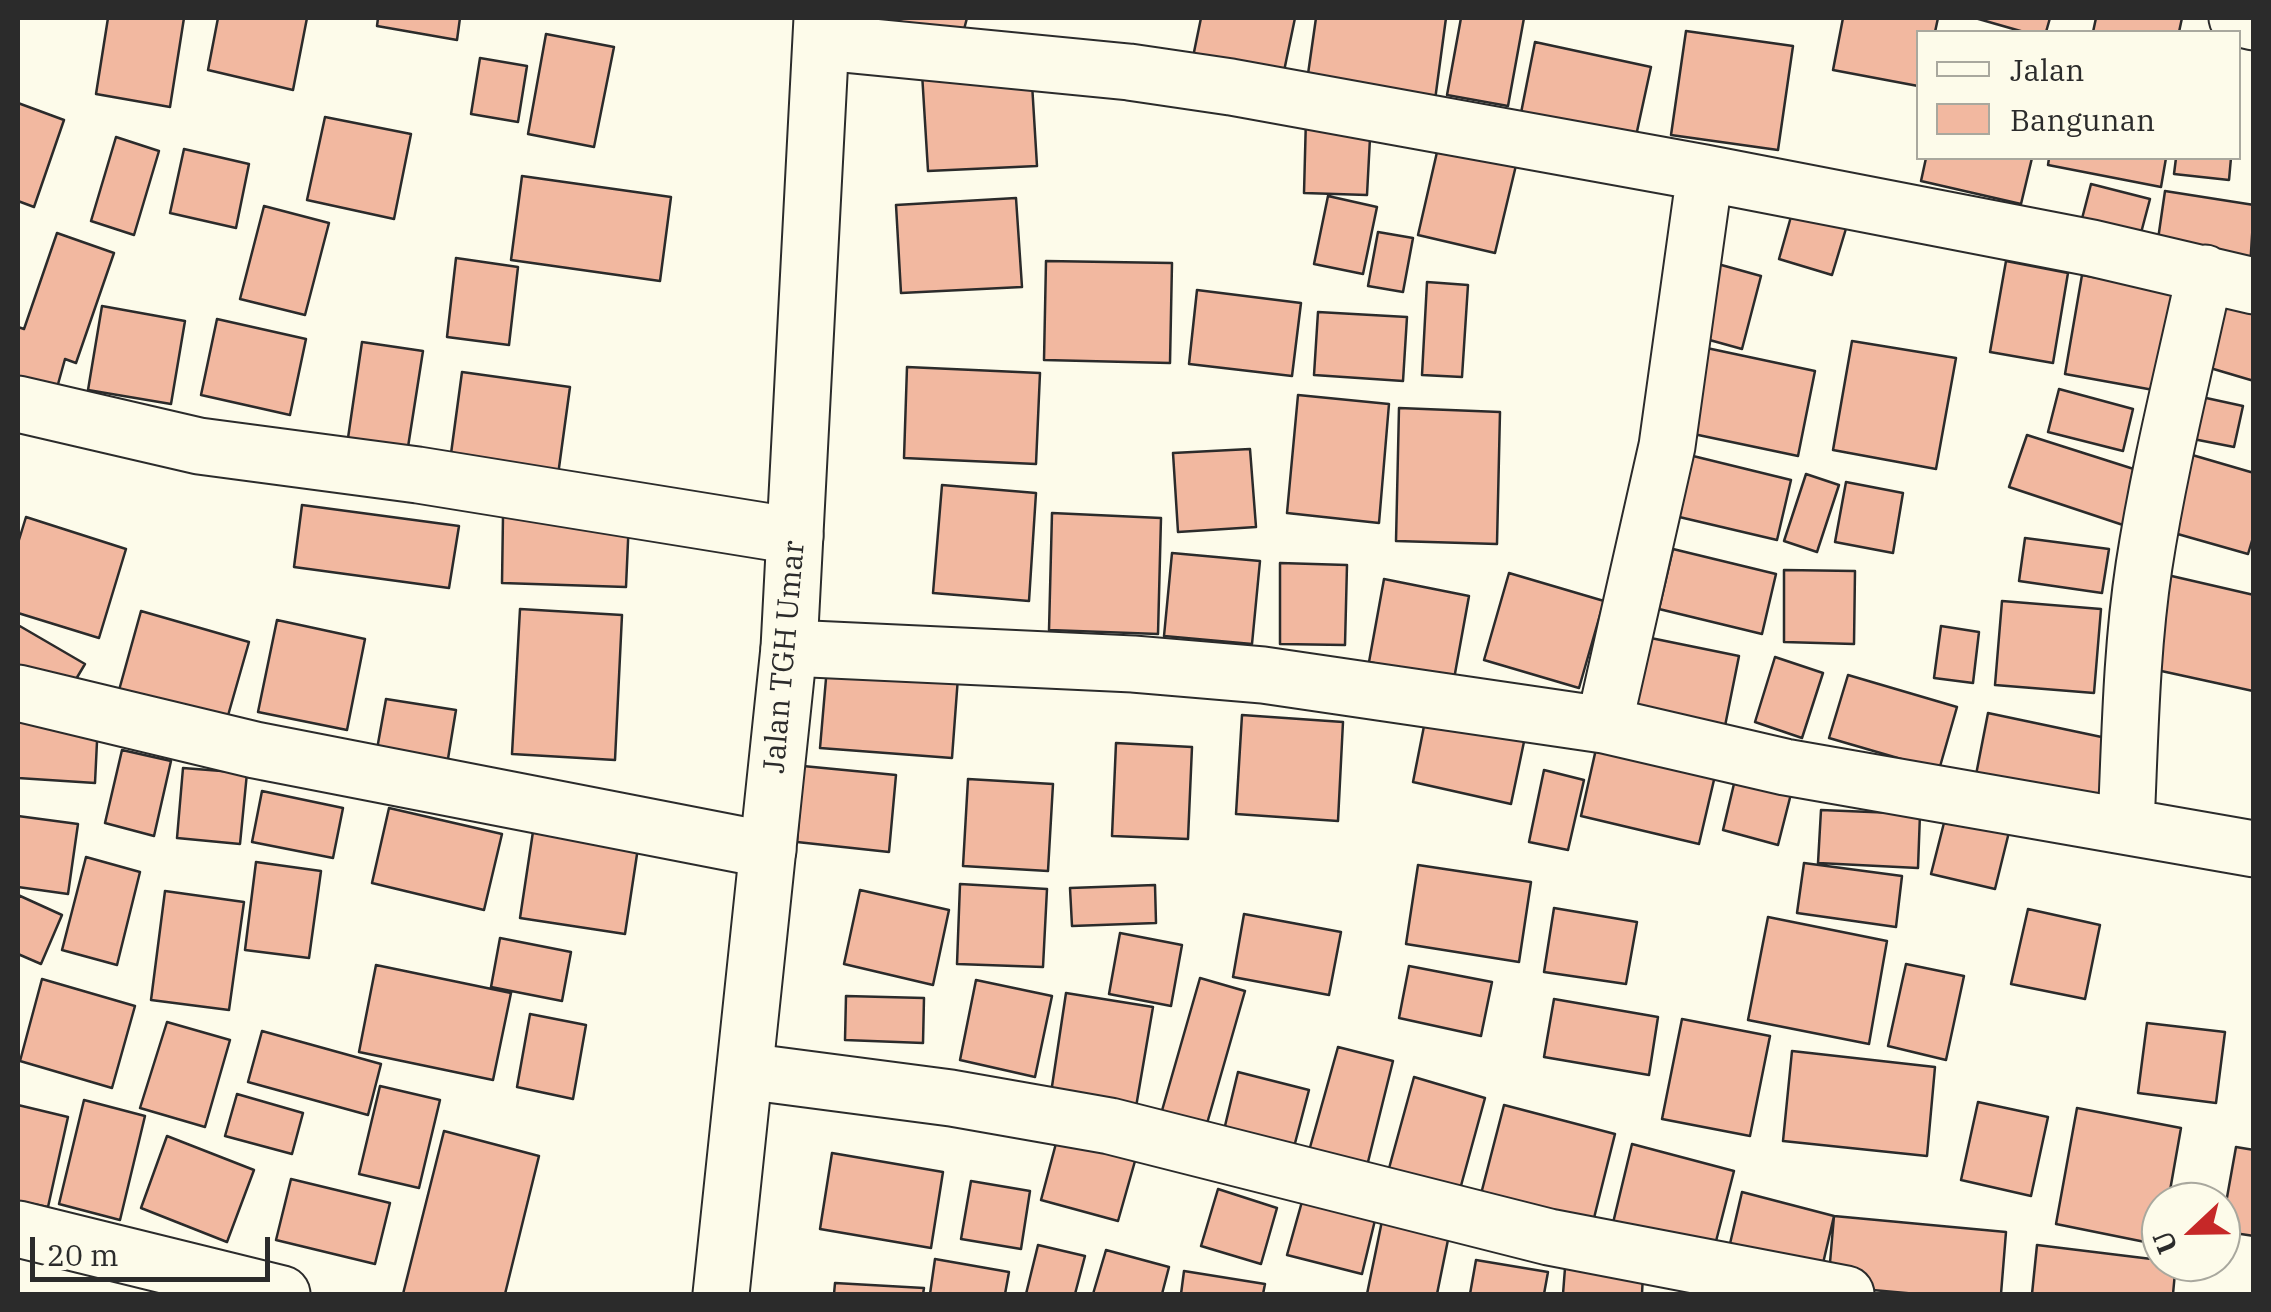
<!DOCTYPE html>
<style>
body{margin:0}
#map{position:relative;width:2271px;height:1312px;overflow:hidden;background:#fdfbea;font-family:"IBM Plex Serif",serif}
canvas{display:block}
.frame{position:absolute;inset:0;border:20px solid #2b2b2b;pointer-events:none}
.legend{position:absolute;left:1916px;top:30px;width:325px;height:130px;box-sizing:border-box;background:#fdfbea;border:2px solid #a9a89e;margin:0;padding:12px 18px;list-style:none;font-size:30px;color:#2b2b2b}
.legend li{display:flex;align-items:center;gap:20px;height:50px}
.legend b{width:50px;border:2px solid #a9a89e}
.north{position:absolute;left:2141px;top:1182px;width:100px;height:100px;box-sizing:border-box;background:#fdfbea;border:2px solid #a9a89e;border-radius:50%;rotate:248deg;font-size:28px;font-weight:700;line-height:40px;text-align:center;color:#2b2b2b}
.north::after{content:'';display:block;margin:auto;width:35px;height:45px;background:#c62828;clip-path:polygon(50% 0,100% 100%,50% 72%,0 100%)}
.scale{position:absolute;left:30px;top:1237px;width:240px;height:45px;box-sizing:border-box;border:5px solid #2b2b2b;border-top:0;padding-left:12px;font-size:30px;line-height:35px;white-space:nowrap;color:#2b2b2b;-webkit-text-stroke:8px #fdfbea;paint-order:stroke}
</style>
<div id="map">
<canvas width="2271" height="1312"></canvas>
<div class="frame"></div>
<ul class="legend">
<li><b style="height:12px;background:#fdfbea"></b>Jalan</li>
<li><b style="height:28px;background:#f2b8a0"></b>Bangunan</li>
</ul>
<div class="north">U</div>
<div class="scale">20 m</div>
</div>
<script>
const c = document.querySelector('canvas').getContext('2d');
c.lineJoin = 'round';
function fillPath(path, color) { c.fillStyle = color; c.fill(path, 'evenodd'); }
function trace(path, color, width, dash) { c.strokeStyle = color; c.lineWidth = width; c.lineCap = dash ? 'butt' : 'round'; c.setLineDash(dash || []); c.stroke(path); }
function write(font, color, halo, rows, align = 'center') {
  c.font = font + ' "IBM Plex Serif",serif'; c.lineWidth = 8; c.setLineDash([]); c.textBaseline = 'middle'; c.strokeStyle = halo; c.fillStyle = color; for (const [text, x, y, turn = 0] of rows) {
    c.save(); c.translate(x, y); c.rotate((+turn || 0) * Math.PI / 180); c.textAlign = isNaN(turn) ? turn : align; if (halo) c.strokeText(text, 0, 0); c.fillText(text, 0, 0); c.restore();
  }
}
const building = new Path2D(`
 M108,18H184L170,107L96,94Z
 M218,18H307L293,90L208,70Z
 M378,18H460L457,40L377,26Z
 M886,18H967L962,37Z
 M1201,18H1295L1283,76L1193,57Z
 M1316,18H1446L1435,100L1307,81Z
 M1461,18H1524L1508,106L1447,95Z
 M1843,18H1938L1935,32H1918V86L1833,70Z
 M1975,18H2050L2046,32H2024Z
 M2096,18H2182L2179,32H2093Z
 M1686,31L1793,46L1778,150L1671,135Z
 M546,34L614,47L594,147L528,134Z
 M1535,42L1651,67L1636,136L1521,113Z
 M480,58L527,66L518,122L471,114Z
 M1031,67L1037,166L928,171L922,73Z
 M18,103L64,120L34,207L18,201Z
 M325,117L411,134L394,219L307,200Z
 M1306,117L1371,119L1367,195L1304,193Z
 M116,137L159,151L134,235L91,221Z
 M1440,139L1518,157L1495,253L1418,235Z
 M184,149L249,164L236,228L170,213Z
 M1926,158H2032L2021,204L1921,181Z
 M2049,158H2166L2161,187L2048,165Z
 M2176,158H2231L2229,180L2174,174Z
 M522,176L671,197L660,281L511,260Z
 M2091,184L2150,199L2137,248L2078,234Z
 M2165,191L2254,205L2250,268L2156,253Z
 M1328,196L1377,207L1363,274L1314,264Z
 M1016,198L1022,287L901,293L896,205Z
 M264,206L329,223L305,315L240,299Z
 M1794,206L1848,222L1832,275L1779,259Z
 M1378,232L1413,238L1403,292L1368,286Z
 M57,233L114,253L76,363L65,359L55,395L18,385V327L24,329Z
 M456,258L518,267L509,345L447,337Z
 M1046,261L1172,263L1170,363L1044,360Z
 M1707,261L1761,276L1742,349L1688,334Z
 M2006,261L2068,273L2053,363L1990,352Z
 M2082,275L2176,292L2159,391L2065,374Z
 M1427,282L1468,285L1462,377L1422,375Z
 M1197,290L1301,303L1292,376L1189,364Z
 M2219,296L2254,305V381L2200,365Z
 M102,306L185,321L171,404L88,390Z
 M1318,312L1407,317L1403,381L1314,375Z
 M217,319L306,339L290,415L201,395Z
 M1852,341L1956,358L1936,469L1833,450Z
 M362,342L423,351L408,447L348,438Z
 M1702,347L1815,371L1798,456L1684,432Z
 M907,367L1040,373L1036,464L904,458Z
 M462,372L570,387L558,475L450,461Z
 M2059,389L2133,409L2123,451L2048,432Z
 M1298,395L1389,404L1379,523L1287,513Z
 M2197,396L2243,406L2234,447L2188,438Z
 M1399,408L1500,412L1497,544L1396,541Z
 M2027,435L2140,471L2123,525L2009,487Z
 M1250,449L1256,527L1178,532L1173,453Z
 M2182,452L2254,473V534L2248,554L2160,529Z
 M1689,455L1791,480L1777,540L1675,516Z
 M1806,474L1839,485L1817,552L1784,541Z
 M1846,482L1903,493L1893,553L1835,542Z
 M942,485L1036,493L1029,601L933,593Z
 M302,505L459,526L449,588L294,567Z
 M1052,513L1161,518L1158,634L1049,630Z
 M503,516L629,519L626,587L502,583Z
 M26,517L126,549L99,638L18,613V543Z
 M2025,538L2109,549L2102,593L2019,581Z
 M1673,549L1776,574L1762,634L1659,609Z
 M1172,553L1260,561L1252,644L1164,636Z
 M1280,563L1347,565L1345,645L1280,644Z
 M1784,570L1855,571L1854,644L1784,642Z
 M1509,573L1604,601L1579,688L1484,660Z
 M2163,574L2254,595L2253,691L2143,667Z
 M1384,579L1469,596L1454,679L1369,662Z
 M2002,601L2101,609L2094,693L1995,685Z
 M520,609L622,615L615,760L512,754Z
 M141,611L249,642L223,733L116,701Z
 M277,620L365,639L347,730L258,712Z
 M18,625L85,664L66,696L18,667Z
 M1941,626L1979,632L1973,683L1934,678Z
 M1641,636L1739,656L1725,726L1627,706Z
 M1775,657L1823,673L1802,738L1755,722Z
 M827,667L958,677L952,758L820,748Z
 M1848,675L1957,707L1939,770L1829,738Z
 M386,699L456,710L445,777L374,766Z
 M1988,713L2111,739L2099,805L1975,780Z
 M18,715L98,721L95,783L18,778Z
 M1242,715L1343,722L1338,821L1236,814Z
 M1426,716L1525,737L1511,804L1413,782Z
 M1598,740L1717,767L1699,844L1581,816Z
 M1116,743L1192,747L1188,839L1112,836Z
 M122,750L171,761L154,836L105,823Z
 M803,766L896,775L889,852L797,842Z
 M1738,767L1794,782L1778,845L1723,830Z
 M183,768L247,773L240,844L177,838Z
 M1544,770L1584,780L1568,850L1529,842Z
 M968,779L1053,784L1048,871L963,866Z
 M262,791L343,808L333,858L252,842Z
 M389,808L502,834L484,910L372,883Z
 M1821,810L1920,814L1918,868L1818,863Z
 M1947,811L2010,828L1995,889L1931,874Z
 M18,816L78,824L68,894L18,887Z
 M534,825L639,841L625,934L520,918Z
 M86,857L140,872L117,965L62,950Z
 M256,862L321,871L309,958L245,950Z
 M1804,863L1902,876L1896,927L1797,913Z
 M1418,865L1531,882L1519,962L1406,944Z
 M960,884L1047,889L1043,967L957,964Z
 M1155,885L1156,923L1072,926L1070,888Z
 M860,890L949,910L933,985L844,964Z
 M165,891L244,902L229,1010L151,1000Z
 M18,895L62,915L41,964L18,954Z
 M1554,908L1637,922L1626,984L1544,972Z
 M2028,909L2100,925L2085,999L2011,984Z
 M1244,914L1341,932L1329,995L1233,977Z
 M1768,917L1887,941L1869,1044L1748,1020Z
 M1120,933L1182,945L1171,1006L1109,994Z
 M500,938L571,952L562,1001L491,987Z
 M1906,964L1964,976L1946,1060L1888,1046Z
 M376,965L511,993L493,1080L359,1052Z
 M1409,966L1492,982L1481,1036L1399,1018Z
 M1200,978L1245,991L1206,1127L1161,1114Z
 M42,979L135,1006L112,1088L20,1061Z
 M976,980L1052,996L1035,1077L960,1060Z
 M1066,993L1153,1007L1136,1107L1051,1093Z
 M846,996L924,998L923,1043L845,1040Z
 M1554,999L1658,1017L1649,1075L1544,1057Z
 M530,1014L586,1025L573,1099L517,1087Z
 M1682,1019L1770,1036L1750,1136L1662,1119Z
 M167,1022L230,1040L205,1127L140,1108Z
 M2147,1023L2225,1032L2216,1103L2138,1093Z
 M262,1031L381,1064L368,1115L248,1082Z
 M1338,1047L1393,1061L1367,1166L1309,1151Z
 M1792,1051L1935,1067L1927,1156L1783,1141Z
 M1238,1072L1309,1090L1294,1147L1224,1130Z
 M1414,1077L1485,1098L1459,1193L1388,1172Z
 M380,1086L440,1100L419,1188L359,1174Z
 M237,1094L303,1113L292,1154L225,1136Z
 M84,1100L145,1116L120,1220L59,1204Z
 M1978,1102L2048,1117L2031,1196L1961,1180Z
 M18,1105L68,1117L48,1207L18,1201Z
 M1504,1105L1615,1134L1593,1222L1481,1194Z
 M2077,1108L2181,1128L2168,1202H2161L2160,1245L2056,1224Z
 M444,1131L539,1156L505,1294H403Z
 M1059,1132L1137,1154L1118,1221L1041,1200Z
 M167,1136L254,1170L227,1242L141,1208Z
 M1632,1144L1734,1171L1714,1249L1613,1223Z
 M2236,1147L2254,1150V1236L2221,1231Z
 M832,1153L943,1172L931,1248L820,1229Z
 M291,1179L390,1203L375,1264L276,1240Z
 M971,1181L1030,1191L1021,1249L961,1239Z
 M1218,1189L1277,1208L1261,1264L1201,1246Z
 M1742,1192L1834,1216L1821,1272L1729,1248Z
 M1303,1198L1376,1216L1362,1274L1287,1255Z
 M1383,1216L1450,1230L1437,1294H1367Z
 M1834,1216L2006,1232L2001,1294H1917L1828,1286Z
 M1038,1245L1085,1256L1075,1294H1026Z
 M2037,1245L2176,1262L2173,1294H2032Z
 M1106,1250L1169,1267L1162,1294H1093Z
 M935,1259L1009,1272L1005,1294H930Z
 M1476,1260L1548,1272L1544,1294H1470Z
 M1565,1268L1643,1274L1642,1294H1563Z
 M1184,1271L1265,1284L1263,1294H1181Z
 M835,1283L924,1288L923,1294H834Z`);
const street = new Path2D(`
 M2237,18L2254,22
 M822,42L1129,72L1231,87L1705,173L2092,248L2254,286
 M18,404L199,446L418,475L795,536
 M789,648L1133,664L1263,675L1604,725L1785,767L2254,849
 M18,693L255,750L768,850
 M1604,725L1667,446L1705,173
 M2126,826C2130,739 2131,652 2144,566C2159,468 2184,370 2205,273
 M745,1071L951,1098L1110,1126L1549,1237L1846,1294
 M18,1229L282,1294`);
const primary = new Path2D(`
 M721,1294L789,648L822,18`);
const streetNames = [
 ["Jalan TGH Umar",785,657,-85]
];
fillPath(building, '#f2b8a0');
trace(building, '#2b2b2b', 2.5);
trace(street, '#2b2b2b', 59);
trace(primary, '#2b2b2b', 59);
trace(street, '#fdfbea', 55);
trace(primary, '#fdfbea', 55);
write('30px', '#2b2b2b', '#fdfbea', streetNames);
</script>
